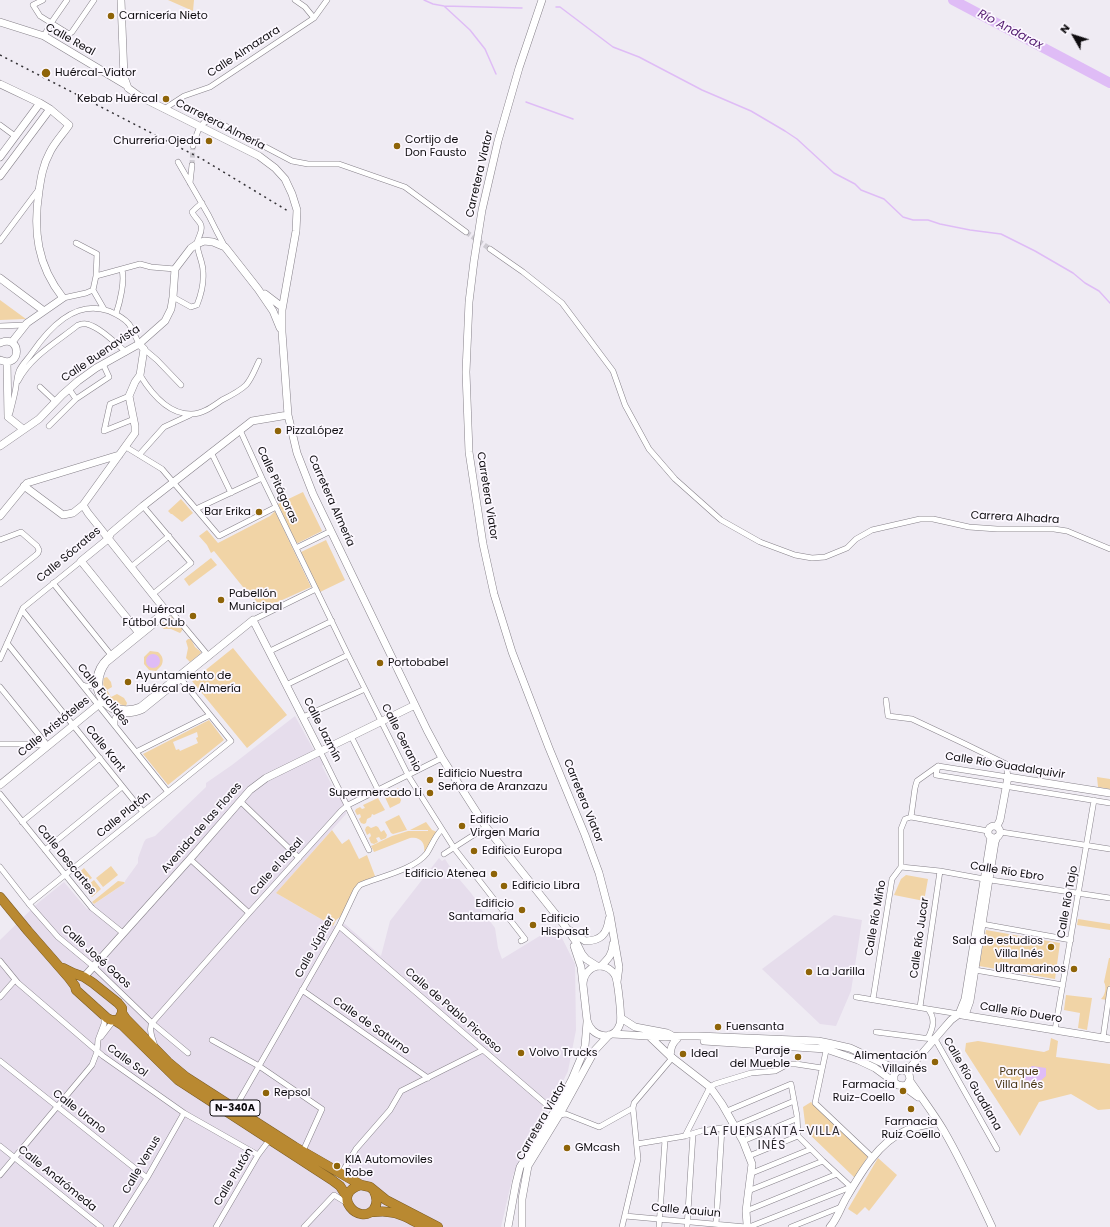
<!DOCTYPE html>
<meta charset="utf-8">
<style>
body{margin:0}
#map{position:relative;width:1110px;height:1227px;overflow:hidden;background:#efebf3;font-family:Poppins,sans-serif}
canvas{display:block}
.north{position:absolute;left:1054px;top:16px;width:40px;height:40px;-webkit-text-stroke:3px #fcf8ff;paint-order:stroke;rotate:309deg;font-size:11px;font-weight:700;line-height:16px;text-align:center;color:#0e0c0f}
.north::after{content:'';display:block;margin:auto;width:14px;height:18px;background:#0e0c0f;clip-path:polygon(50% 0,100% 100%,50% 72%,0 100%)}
</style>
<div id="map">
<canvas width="1110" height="1227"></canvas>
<div class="north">N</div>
</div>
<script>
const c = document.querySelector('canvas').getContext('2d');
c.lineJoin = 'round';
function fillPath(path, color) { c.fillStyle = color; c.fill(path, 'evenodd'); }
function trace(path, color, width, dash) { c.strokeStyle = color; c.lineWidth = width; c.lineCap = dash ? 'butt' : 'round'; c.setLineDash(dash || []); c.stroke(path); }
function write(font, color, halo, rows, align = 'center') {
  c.font = font + ' Poppins,sans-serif'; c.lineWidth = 3.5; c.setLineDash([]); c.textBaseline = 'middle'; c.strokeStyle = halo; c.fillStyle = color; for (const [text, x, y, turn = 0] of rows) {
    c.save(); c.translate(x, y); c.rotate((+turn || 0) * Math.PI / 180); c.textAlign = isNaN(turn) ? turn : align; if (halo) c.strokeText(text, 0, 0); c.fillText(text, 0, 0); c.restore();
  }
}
const built = new Path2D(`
 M295,716L317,756L320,755L324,764L322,766L337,795L339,794L346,809V814L276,893L333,926L345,924L381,956L390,921L439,858L442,861L445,859L454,873L471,893L476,900L475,901L495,928L498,948L502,959L556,926L575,964L576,1030L568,1071L553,1102L524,1150L513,1175L501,1227H0V940L38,903L64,882L87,909L125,883V881L138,863V858L144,842L146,839L155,836L206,787V783L232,765Z
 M834,915L862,920L851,991L836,1026L820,1024L762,969Z`);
const green = new Path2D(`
 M168,0H194L193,11Z
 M0,300L26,319L0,320Z
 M303,492L322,531L298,543H296L278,504Z
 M181,499L193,513L182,522L172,514H171L168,511Z
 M275,511L311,587L260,610L259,607L260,606L252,596L251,597L214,551L211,553L207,545L199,536L207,530L218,543L270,516Z
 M326,540L345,580L320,592L301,552Z
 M211,558L217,565L189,586L184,579Z
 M170,616C173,617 179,626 183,629L181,632L180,633L171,629H164L161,627L160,624L162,622L166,623L168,621L169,617Z
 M188,639H191L195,647L201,652L200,654L190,662L186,658L188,648L186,641Z
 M233,648L287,715L247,748L192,681Z
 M150,651L158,652C163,656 164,661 161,666L156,671L149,670L144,664V657Z
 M107,677L111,682L112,687L107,690L111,697L117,694L124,698L127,703L126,706C112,703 100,693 104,678Z
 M209,720L224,740L168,785L143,754ZM197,732L198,737L196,738L198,743L180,751L179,749L176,750L173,742Z
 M1097,777L1110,779V789L1098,787Z
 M398,788L400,791L397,792L401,800L400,803L390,808L384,795Z
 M378,798L385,810L374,815L372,814L371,817L367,819L366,823L364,824L361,823L359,819L361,817L360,814L357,815L355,811L356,809L360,807L362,809L365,808L363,805Z
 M399,815L407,830L393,834L391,833L385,822Z
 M426,822L432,830L437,832L424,853C426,843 420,836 410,838L374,852L371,846L392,836L408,831H428V830H410Z
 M368,826L371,828L376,826L378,827L381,832L384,830L387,835L386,838L381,840L379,837L376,838L378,842L374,844L371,843L369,838L371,836L370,833L367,835L365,830L366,827Z
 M332,830L342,844L349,839L359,859L367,855L375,876L364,881L340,917L336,920L333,926L276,893Z
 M111,866L118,875L103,887L96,878Z
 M84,868L92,878L82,885L75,876Z
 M906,875L928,879L924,901L894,895L901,879Z
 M94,880L101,889L92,897L84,888Z
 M118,881L124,882L125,883L94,904L92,902Z
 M1078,919L1110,924V930L1077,925Z
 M986,930L1060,943L1055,979L979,966Z
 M1109,958H1110V984L1107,1000L1101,999C1105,996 1107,987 1104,982Z
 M1066,995L1092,998L1087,1030L1078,1028L1080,1013L1064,1010Z
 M1051,1038L1058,1041L1056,1057L1110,1064V1109L1098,1110L1071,1094L1039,1102L1020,1136L965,1051L966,1043L978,1041L1044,1052L1049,1050Z
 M811,1102L868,1156L855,1178L806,1131L803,1107Z
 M878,1158L897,1175L869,1211L865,1207L857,1215L848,1209Z`);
const water = new Path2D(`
 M146 661a7 7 0 1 1 14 0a7 7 0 1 1-14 0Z
 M1032,1066L1046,1068V1076L1038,1083H1027L1023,1075V1072Z`);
const stream = new Path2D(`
 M424,0L433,4L444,6L522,8
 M444,6L470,30L485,49L496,74
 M556,7H560L613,47L639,57L702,90L751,111L785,131L797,139L834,173L855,184L861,190L884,199L903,217L913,220H928L940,224L970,230L1001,234L1035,251L1073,273L1085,283L1099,291L1110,303
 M526,102L573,119`);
const river = new Path2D(`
 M953,0L1110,83`);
const streetTunnel = new Path2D(`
 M192,165L193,146
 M466,232L490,249`);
const street = new Path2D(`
 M43,0L33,5L40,16L69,34L72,32L94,0
 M295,0L305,7L314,18
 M44,36L51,23L67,0
 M164,109L184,96L210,87L314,18L327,0
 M0,125L15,136
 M193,146C197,133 200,117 216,121L292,161L308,164H339L405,187L466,232
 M178,162L209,216L216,230L225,247
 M190,183L192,165
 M0,241L39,189
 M490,249L523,272L562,303L613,371L625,405L649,449L675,479L721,520L760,542L795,555L812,558L825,557L847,548L856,539L872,530L920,519H933L969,527L997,529H1054L1067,531L1110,549
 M96,276L140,264L151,267L175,269
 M93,290L104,309
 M173,297L191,307L197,305C201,295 204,282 203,271C203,262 197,252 197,243C198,236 203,233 201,225C199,220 194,217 192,212L196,208L202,203
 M63,298L86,293L93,290L96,276L97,254L76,243
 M116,314C120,302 125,281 122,270
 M0,326L25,325
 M144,349L157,360L181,385
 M140,375C151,393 168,415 192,414C203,414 213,406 222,400C230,396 240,391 246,385C252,378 255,369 259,361
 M18,381C31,356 57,342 78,325C81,324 84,323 87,324C101,328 115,343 126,352
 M40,387L56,402
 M69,389L76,399
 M129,396L110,404L104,431L134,419
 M10,413C12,404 15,395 16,386C17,380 17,376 19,371C22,364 28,359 32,353C49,328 75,299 109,311C116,314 124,318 129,324C133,330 136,338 139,344
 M49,426L76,399L109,377L103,364
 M240,430L262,478L348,655L409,777L454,848L525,939L521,941
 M126,447L162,469L219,536L276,507
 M211,452L231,493
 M139,455L164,427L190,415
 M143,506L191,563L153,594
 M196,509L262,478
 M0,540L21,532L37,546L39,550L38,553L36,555L0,584
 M296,548L331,531
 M131,567L169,536
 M53,583L111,655
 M22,610L168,792
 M171,611L206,653L140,706C110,718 88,689 107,663Z
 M253,620L316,589
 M7,643L143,812
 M270,651L332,621
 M0,659L23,608L81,561
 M83,685L85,686H90L97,680
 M286,685L348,655
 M0,687L48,746
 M886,700L888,716L912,719L963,743L1006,764L1008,777L938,766
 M303,717L365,689
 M115,725V718L119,714L123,713
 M351,736L378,790
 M0,744H33L48,746
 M320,751L369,850
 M136,752L210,715
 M938,766L936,775L1110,803
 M0,794L92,908L123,933
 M240,801L299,858
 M911,817L915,788L917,781L938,766
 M22,822L100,758
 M1001,832L1110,849
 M45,850L122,787
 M444,854L486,827
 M190,859L249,913
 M0,867L29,904L58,937L93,966L152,1023L188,1053
 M901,867L940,871L984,879L1110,898
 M29,904L231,741L181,679
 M982,924L1071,940
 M339,926L547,1105L555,1110
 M0,961L18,983L103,1056L184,1113L258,1155
 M975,970L1063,985
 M302,990L428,1078
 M0,997L15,980
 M856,997L928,1009C936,1019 933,1028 928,1038
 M873,999L892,879L901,867V829L905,819L911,817L988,831
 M920,1007L940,871
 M928,1009L959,1014
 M1055,1030L1094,800
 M876,1032L923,1038L935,1039L997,1149
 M101,1037L114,1020
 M1103,1038L1110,989
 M212,1040L259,1066L322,1109L303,1151
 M155,1046C153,1039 148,1030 152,1023L249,913L341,811L348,805L442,758
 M827,1046L815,1103L872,1157
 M0,1061L147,1178
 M235,1108L339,926L356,890L360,885L365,883C383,876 415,869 427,853C432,845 435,836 442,829
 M727,1111L791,1084L797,1116L798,1136L823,1161L852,1188
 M559,1115L566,1114L599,1127L601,1126L633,1108L634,1103L673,1057
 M685,1136L710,1087L715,1084L751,1073L775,1071L788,1064H796L822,1068
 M743,1141L796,1119
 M637,1144L685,1136L701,1131L735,1126L794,1101
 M0,1146L101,1227
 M749,1156L798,1136
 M752,1173L811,1149
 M341,1174L356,1149L390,1110L401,1091L483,1050
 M0,1175L92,1065L97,1052L98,1040L104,1024V1015
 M748,1191L823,1161
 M746,1211L837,1174
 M625,1216L746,1227
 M716,1224L722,1128
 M116,1227L147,1178L184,1113
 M216,1227L258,1155L270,1139
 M304,1227L334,1195L347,1203
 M622,1227L638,1159L633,1108
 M659,1227L665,1140
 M687,1227L693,1134
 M749,1227L851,1187
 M791,1227L841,1207`);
const secondary = new Path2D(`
 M121,0L124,77L128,88L139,96L259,156L275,168L285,179L292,194L297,210L296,231L282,310V332L288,415L297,453L313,494L427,730L442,758L486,827L565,926L576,942L582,954L586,959L597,966
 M542,0L519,68L498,141L482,210L474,261L469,302L466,372L469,452L483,544L494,594L512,652L549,748L585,835L599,873L610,915L619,967L617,982
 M0,22L44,36L126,85
 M0,84L40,103L50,109L69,125C63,134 55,142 50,152C43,165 41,177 39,191C33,231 37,265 63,298L27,323L12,342
 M0,157L40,103
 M0,176L50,109
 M0,278L44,311
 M265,294L282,307
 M0,343C22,333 22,370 0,360
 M7,362L8,417L23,429
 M0,446L39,419L62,395L78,381L96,368L139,344L165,321L171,309L173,297L175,269L191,248L197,244L204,241L213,242L225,247L258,289L273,311L280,328
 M24,486L63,515L73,513L83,505L135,433V426L129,396L135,382L140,375L144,349L139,344
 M83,505L88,513L166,611L108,658C80,684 108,725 143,709L253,620L320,751
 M0,516L27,483L119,455
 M139,633L81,561L108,539L111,533L143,506L252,421L288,415
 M0,785L103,701
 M988 832a6 6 0 1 1 12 0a6 6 0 1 1-12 0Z
 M997,826L1000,820L1008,777L1110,793
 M571,931L585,941C601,941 607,934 609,919
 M574,946L581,967L587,1020C591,1038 614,1042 620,1024C622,1018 618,981 615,975C612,970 606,966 600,966C590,966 583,975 583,985
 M601,966C608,959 613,954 613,944
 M84,977L190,859L250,790L266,778L415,705
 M962,1015L1110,1039
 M965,1015L970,1001L990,873L995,842L997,837
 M621,1018L635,1027L667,1033L671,1035
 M613,1034L665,1037L681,1036H698L818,1041L828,1043L850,1048L891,1067L906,1071L909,1074L910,1079L907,1085L903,1086
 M649,1036L670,1056L710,1087L722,1104L743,1141L752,1164L746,1211L747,1224L748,1227
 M704,1041L826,1049L858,1060L875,1068L894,1082
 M670,1056C671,1049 671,1044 677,1039
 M901,1070L897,1071L894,1075V1082L898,1085L903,1086L918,1097
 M907,1071L944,1028L951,1020L959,1014L965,999L991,837
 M910,1081C921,1097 934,1114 944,1131C962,1162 977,1195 992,1227
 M508,1227L516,1183L520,1167L559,1104L572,1079L583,1053L585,1046L587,1022
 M522,1227V1199L528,1166L561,1112L595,1050L609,1035
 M830,1227C837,1219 840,1209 845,1200C859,1176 878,1142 905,1131C915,1126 927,1125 938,1122`);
const highway = new Path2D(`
 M0,897L28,931L69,978L75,986L76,990L107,1018L111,1020H114L122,1025L178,1080L332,1180L340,1186L347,1197
 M63,968L73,973L84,977L93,983L118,1003L122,1008V1013L120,1017
 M122,1013L126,1019L168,1062L186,1077L295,1147L361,1185L370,1187L386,1200L438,1227
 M361,1185C329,1194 360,1227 374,1209C378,1203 377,1197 374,1191
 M372,1212C377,1212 383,1211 388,1212C402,1213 413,1221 425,1227`);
const rail = new Path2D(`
 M0,55L202,159L288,211`);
const markers = [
 [111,16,4,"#8e6408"],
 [46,73,5,"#8e6408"],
 [166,99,4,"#8e6408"],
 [209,141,4,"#8e6408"],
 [397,146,4,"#8e6408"],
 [278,431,4,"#8e6408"],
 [259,512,4,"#8e6408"],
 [221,600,4,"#8e6408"],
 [193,616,4,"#8e6408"],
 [380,663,4,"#8e6408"],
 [128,682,4,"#8e6408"],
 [430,780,4,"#8e6408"],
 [430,793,4,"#8e6408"],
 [462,826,4,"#8e6408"],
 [474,851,4,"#8e6408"],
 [494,874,4,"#8e6408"],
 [504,886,4,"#8e6408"],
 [522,910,4,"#8e6408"],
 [533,925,4,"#8e6408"],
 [1051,947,4,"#8e6408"],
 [1074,969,4,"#8e6408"],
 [809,972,4,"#8e6408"],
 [718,1027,4,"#8e6408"],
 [521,1053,4,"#8e6408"],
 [683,1054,4,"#8e6408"],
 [798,1057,4,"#8e6408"],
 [935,1062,4,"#8e6408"],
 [903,1091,4,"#8e6408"],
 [266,1093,4,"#8e6408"],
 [911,1109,4,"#8e6408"],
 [567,1148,4,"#8e6408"],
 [337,1166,4,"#8e6408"]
];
const shields = [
 [235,1108,50]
];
const shieldNames = [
 ["N-340A",235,1108]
];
const poiNames = [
 ["Carnicería Nieto",119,16],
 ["Huércal-Viator",55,73],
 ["Kebab Huércal",158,99,"right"],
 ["Cortijo de",405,140],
 ["Don Fausto",405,153],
 ["Churrería Ojeda",201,141,"right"],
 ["PizzaLópez",286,431],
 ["Bar Erika",251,512,"right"],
 ["Pabellón",229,594],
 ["Municipal",229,607],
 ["Huércal",185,610,"right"],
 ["Fútbol Club",185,623,"right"],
 ["Portobabel",388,663],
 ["Ayuntamiento de",136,676],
 ["Huércal de Almería",136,689],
 ["Edificio Nuestra",438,774],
 ["Señora de Aranzazu",438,787],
 ["Supermercado Li",422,793,"right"],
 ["Edificio",470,820],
 ["Virgen María",470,833],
 ["Edificio Europa",482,851],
 ["Edificio Atenea",486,874,"right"],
 ["Edificio Libra",512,886],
 ["Edificio",514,904,"right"],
 ["Santamaría",514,917,"right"],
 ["Edificio",541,919],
 ["Hispasat",541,932],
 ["Sala de estudios",1043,941,"right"],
 ["Villa Inés",1043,954,"right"],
 ["Ultramarinos",1066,969,"right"],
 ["La Jarilla",817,972],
 ["Fuensanta",726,1027],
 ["Paraje",790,1051,"right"],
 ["del Mueble",790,1064,"right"],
 ["Volvo Trucks",529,1053],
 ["Ideal",691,1054],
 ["Alimentación",927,1056,"right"],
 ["Villainés",927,1069,"right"],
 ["Farmacia",895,1085,"right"],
 ["Ruiz-Coello",895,1098,"right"],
 ["Repsol",274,1093],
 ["Farmacia",911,1122,"center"],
 ["Ruiz Coello",911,1135,"center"],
 ["GMcash",575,1148],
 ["KIA Automoviles",345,1160],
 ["Robe",345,1173]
];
const streetNames = [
 ["Calle Real",70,40,29],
 ["Calle Almazara",244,52,-33],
 ["Carretera Almería",220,125,27],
 ["Carretera Viator",480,174,-77],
 ["Calle Buenavista",101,354,-34],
 ["Calle Pitágoras",277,485,65],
 ["Carretera Viator",487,496,81],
 ["Carretera Almería",331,501,66],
 ["Carrera Alhadra",1015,518,3],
 ["Calle Sócrates",69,555,-40],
 ["Calle Euclides",103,695,51],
 ["Calle Aristóteles",54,727,-39],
 ["Calle Jazmín",322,730,63],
 ["Calle Geranio",401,738,63],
 ["Calle Kant",105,749,51],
 ["Calle Río Guadalquivir",1005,766,9],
 ["Carretera Viator",583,801,68],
 ["Calle Platón",124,815,-39],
 ["Avenida de las Flores",202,828,-49],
 ["Calle Descartes",66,860,51],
 ["Calle el Rosal",277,867,-48],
 ["Calle Río Ebro",1007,872,9],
 ["Calle Río Tajo",1068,902,-80],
 ["Calle Río Miño",876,918,-80],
 ["Calle Río Jucar",920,938,-82],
 ["Calle Júpiter",315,947,-61],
 ["Calle José Gaos",96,957,42],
 ["Calle de Pablo Picasso",453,1011,41],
 ["Calle Río Duero",1021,1013,9],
 ["Calle de Saturno",371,1026,35],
 ["Calle Sol",127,1061,36],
 ["Calle Río Guadiana",972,1084,60],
 ["Calle Urano",79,1112,38],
 ["Carretera Viator",542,1121,-60],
 ["Calle Venus",142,1165,-60],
 ["Calle Plutón",234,1177,-59],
 ["Calle Andrómeda",57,1179,39],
 ["Calle Aauiun",686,1211,5]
];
const parkNames = [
 ["Parque",1019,1072],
 ["Villa Inés",1019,1085]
];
const waterNames = [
 ["Río Andarax",1010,30,28]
];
const neighbourhoodNames = [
 ["LA FUENSANTA-VILLA",772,1132],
 ["INÉS",772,1146]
];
fillPath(built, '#e6ddec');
fillPath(green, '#f1d4a6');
fillPath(water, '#dfbcf6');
trace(stream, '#dfbcf6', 1.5);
trace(river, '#dfbcf6', 10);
trace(streetTunnel, '#cdcad1', 5, [5, 2.5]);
trace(street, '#868189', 6);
trace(secondary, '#868189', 8);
trace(highway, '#7d5d25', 10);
trace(street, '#fff', 5);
trace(secondary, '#fff', 7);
trace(highway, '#b98931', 9);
trace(rail, '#333135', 1.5, [2, 4]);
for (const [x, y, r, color] of markers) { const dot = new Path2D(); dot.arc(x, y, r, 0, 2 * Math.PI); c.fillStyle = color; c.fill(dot); trace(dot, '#fcf8ff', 1.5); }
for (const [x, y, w] of shields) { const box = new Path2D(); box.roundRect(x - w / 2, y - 8, w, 16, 3); c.fillStyle = '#fcf8ff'; c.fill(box); trace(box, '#0e0c0f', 1); }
write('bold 10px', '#0e0c0f', null, shieldNames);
write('11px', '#0e0c0f', '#fcf8ff', poiNames, 'left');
write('11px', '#0e0c0f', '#fcf8ff', streetNames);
write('11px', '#473413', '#fcf8ff', parkNames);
write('italic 12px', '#582174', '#fcf8ff', waterNames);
c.letterSpacing = '1px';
write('12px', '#2e2a30', '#fcf8ff', neighbourhoodNames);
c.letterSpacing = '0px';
</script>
